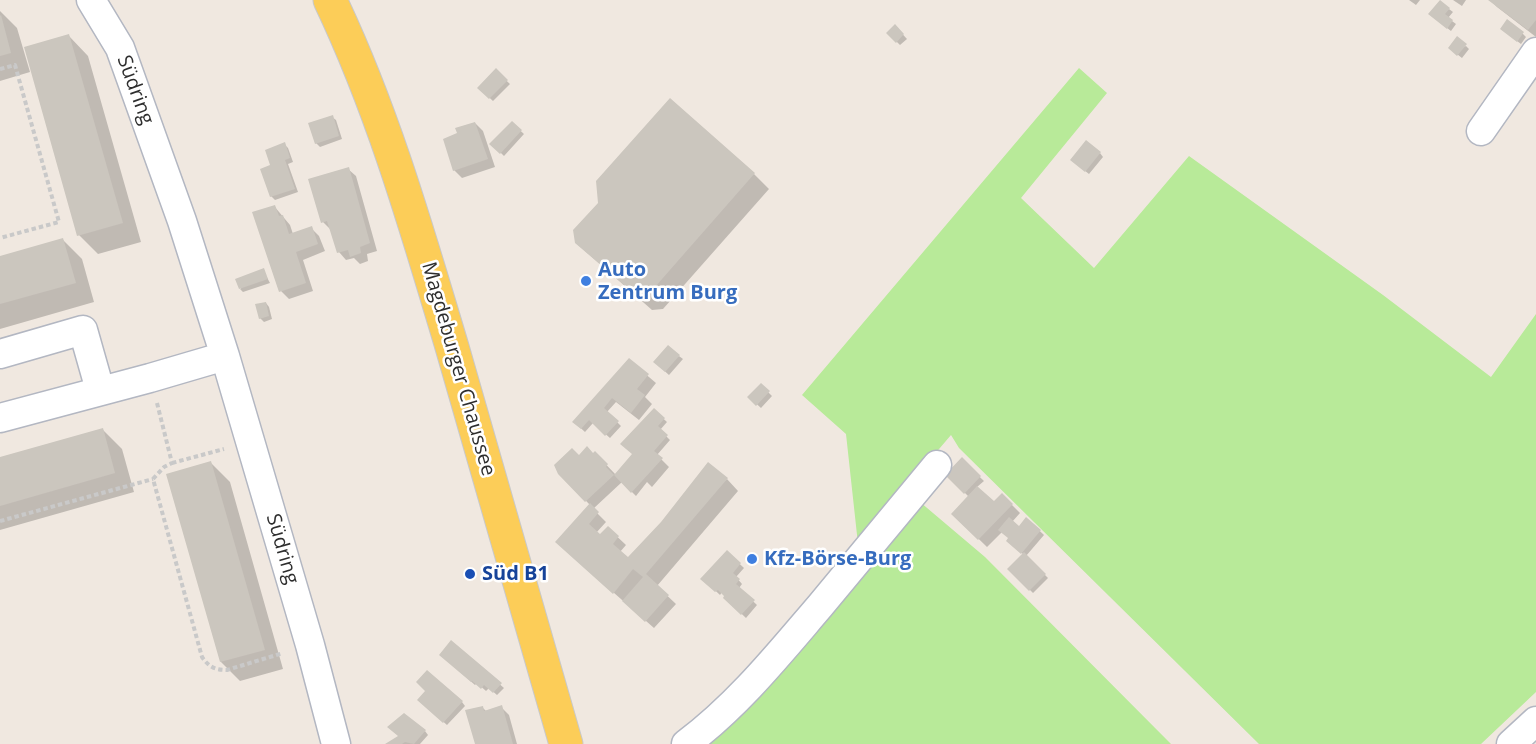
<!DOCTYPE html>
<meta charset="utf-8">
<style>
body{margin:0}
canvas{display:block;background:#f0e8e0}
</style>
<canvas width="1536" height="744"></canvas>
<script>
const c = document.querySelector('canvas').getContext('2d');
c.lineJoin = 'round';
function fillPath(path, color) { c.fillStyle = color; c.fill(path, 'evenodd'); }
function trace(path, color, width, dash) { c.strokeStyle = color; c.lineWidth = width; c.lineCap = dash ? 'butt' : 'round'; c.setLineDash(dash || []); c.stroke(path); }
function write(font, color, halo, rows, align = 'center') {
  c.font = font + ' "Open Sans",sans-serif'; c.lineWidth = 5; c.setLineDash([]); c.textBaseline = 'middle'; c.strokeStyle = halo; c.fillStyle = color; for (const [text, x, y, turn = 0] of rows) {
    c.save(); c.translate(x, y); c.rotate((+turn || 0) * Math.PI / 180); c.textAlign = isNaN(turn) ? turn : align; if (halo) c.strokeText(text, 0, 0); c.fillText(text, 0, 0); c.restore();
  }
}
const green = new Path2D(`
 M1079,68L1107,93L1021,198L1094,268L1189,156L1383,295L1491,377L1536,314V692L1481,744H1259L959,448L951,435L858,544L846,434L802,395Z
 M920,502L985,557L1171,744H703Z`);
const shadow = new Path2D(`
 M1409,0H1420L1416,5Z
 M1453,0H1466L1462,6Z
 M1490,0H1536V37L1497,7Z
 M1449,9L1453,12L1448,18L1456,24L1451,31L1434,18Z
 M0,11L17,28L30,72L0,81Z
 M895,26L907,39L900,45L888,33Z
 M1505,32L1523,34L1526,37L1521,44Z
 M69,36L88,56L141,242L98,254L79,235Z
 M1466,46L1469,49L1462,58L1453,51Z
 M496,71L510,84L493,101L479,88Z
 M332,117L336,120L342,139L320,147L316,143Z
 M475,123L483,131L495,167L462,178L454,170Z
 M512,123L524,134L504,156L492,144Z
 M284,144L288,148L293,162L288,164L298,192L275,200L271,196L272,166Z
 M1100,153L1103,157L1089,174L1075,163Z
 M348,169L356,176L377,251L367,254L368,261L360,264L354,258L346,260L339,252L331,230L323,222Z
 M754,174L769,189L663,309L652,310L576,243Z
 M274,206L290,225L293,234L311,228L319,236L325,251L303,260L313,291L289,299L281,291Z
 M63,240L82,259L94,302L0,329V257Z
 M263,270L270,283L243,292L240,289Z
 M266,303L269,307L272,319L264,322L260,318Z
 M679,356L683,359L669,375L659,366Z
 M629,360L656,383L645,397L652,404L639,420L616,402L607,412L621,426L610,438L593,423L585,432L574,422Z
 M761,385L772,396L761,408L749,397Z
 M654,410L667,422L660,430L670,440L657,455L669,467L652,487L647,482L636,496L622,482L593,509L606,522L596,533L600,537L608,528L626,545L620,552L629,559L727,479L738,491L657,586L676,604L654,628L565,550L590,505L559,473L579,456L595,453L616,475L634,455Z
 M102,429L122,449L134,492L0,530V458Z
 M962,460L984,481L977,487L994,503L1002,495L1020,513L1012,522L1019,528L1027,519L1044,535L1026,556L1048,578L1033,593L1009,569L1024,555L1008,541L1010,539L1002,532L987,547L953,514L969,497L947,475Z
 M211,463L230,482L283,669L240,681L221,662Z
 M727,552L744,568L736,577L742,584L739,588L757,605L746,618L725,598L726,596L722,592L720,595L703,579Z
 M451,642L504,688L497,695L489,688L486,691L477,683L475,685L444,658Z
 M419,700L462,702L465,706L447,725Z
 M482,707L486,711L501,707L509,715L517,744H477Z
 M425,731L428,735L420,744H388Z`);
const building = new Path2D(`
 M1440,0L1450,8L1445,14L1453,20L1447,29L1428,14Z
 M1488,0H1536V20L1528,30Z
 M1,15L11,53L0,56V16Z
 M1507,19L1524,32L1517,42L1500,29Z
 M895,24L904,34L896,43L886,33Z
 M69,34L123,223L77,236L24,47Z
 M1457,36L1467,44L1457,56L1448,48Z
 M496,68L508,80L489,99L477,88Z
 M670,98L755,173L648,295H636L575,243L573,230L598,203L596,181Z
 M333,115L339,136L315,144L308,123Z
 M512,121L522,130L500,154L489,144Z
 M475,122L488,159L453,171L443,139L457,133L455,128Z
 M1086,140L1101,152L1085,172L1070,160Z
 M285,142L290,158L285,160L295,189L270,197L260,169L270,165L265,150Z
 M349,167L370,243L360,247L361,253L350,257L348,250L337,253L327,221L321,223L308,179Z
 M275,205L279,216L283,215L289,234L312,226L318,244L296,252L306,283L279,292L252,212Z
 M63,238L76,283L0,304V256Z
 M264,268L268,279L239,289L235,279Z
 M266,302L269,316L259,319L255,304Z
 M668,345L680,355L665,372L653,362Z
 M629,358L649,374L637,389L645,395L631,413L612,398L604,408L619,421L605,436L589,420L581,429L572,422Z
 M761,383L770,391L756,406L747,397Z
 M654,408L665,418L658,426L668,435L654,451L663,458L631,493L614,475L585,502L558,474L554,465L572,448L579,455L587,446L593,453L595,451L608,464L606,467L614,475L632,454L620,444Z
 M103,428L115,473L0,506V457Z
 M962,457L981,476L964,494L945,475Z
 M211,461L265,650L220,662L166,474Z
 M708,462L728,478L646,574L669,595L645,622L622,601L643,577L633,569L613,594L555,542L590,503L599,512L589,524L600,534L608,526L619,536L613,544L628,557L661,522Z
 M977,486L994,501L1002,493L1013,504L978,540L951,514Z
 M1009,517L1019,526L1026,517L1041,530L1021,554L1006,541L1008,538L998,530Z
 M727,550L741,563L733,573L740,579L736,584L755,600L741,615L723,598L724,596L718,590L715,592L700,579Z
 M1024,552L1046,574L1029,591L1007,569Z
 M451,640L502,683L493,693L484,685L481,689L472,681L471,682L439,655Z
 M427,670L463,701L443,723L417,700L425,691L416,682Z
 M502,705L513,744H475L465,710L483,706L484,711Z
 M404,713L426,730L414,744L405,742L402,744H385L398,736L387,727Z`);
const path = new Path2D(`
 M0,69L15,65L59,222L0,238
 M157,403L172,463L164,467L153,479L202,657C209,667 215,670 227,670L283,653
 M172,463L224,449
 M0,521L153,479`);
const minor = new Path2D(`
 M91,0L120,48L182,221L225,356L310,645L336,744
 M1481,131L1536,52
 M0,354L83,330L100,390
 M0,418L150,378L225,356
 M686,744C738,705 778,655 820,606C859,559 898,512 937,465
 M1511,744L1536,721`);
const major = new Path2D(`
 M330,0C383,111 417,230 452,347C490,479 528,612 566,744`);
const markers = [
 [586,281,6,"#3f7fe0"],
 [752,559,6,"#3f7fe0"],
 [470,574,6,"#1a4fb4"]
];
const streetNames = [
 ["Südring",135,90,70],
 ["Magdeburger Chaussee",458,369,74],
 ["Südring",282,549,74]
];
const shopNames = [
 ["Auto",598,270],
 ["Zentrum Burg",598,293],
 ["Kfz-Börse-Burg",764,559]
];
const transitNames = [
 ["Süd B1",482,574]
];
fillPath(green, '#b8ea99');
fillPath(shadow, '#0003');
fillPath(building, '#cbc6be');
trace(minor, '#b3b7c2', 31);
trace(major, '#c9c9c9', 35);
trace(path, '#c9c9c9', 4, [4.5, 3]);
trace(minor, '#fff', 28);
trace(major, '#fccd58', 33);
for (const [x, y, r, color] of markers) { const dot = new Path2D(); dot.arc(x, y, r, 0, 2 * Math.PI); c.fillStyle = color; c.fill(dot); trace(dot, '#fff', 2); }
write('20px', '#2e2e2e', '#fff', streetNames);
write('bold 20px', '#366cbe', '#fff', shopNames, 'left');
write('bold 20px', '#164399', '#fff', transitNames, 'left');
</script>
